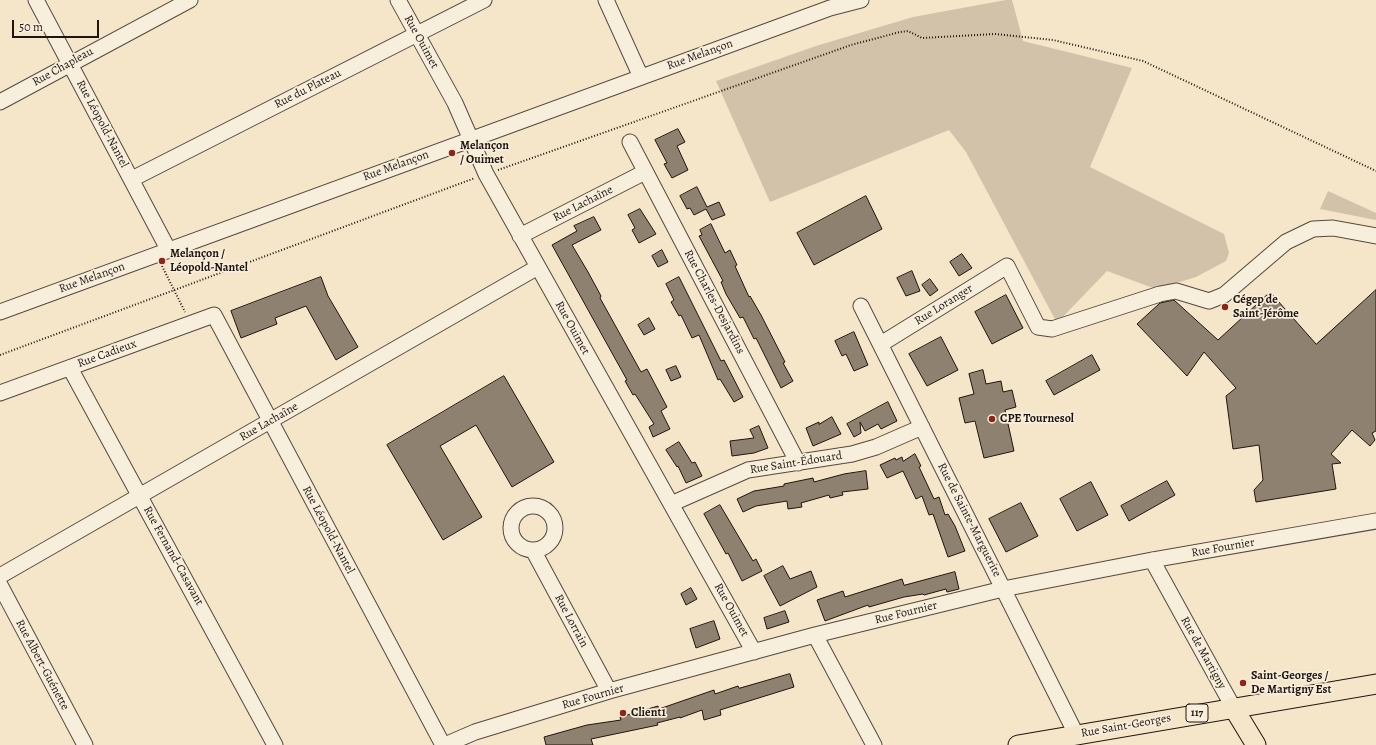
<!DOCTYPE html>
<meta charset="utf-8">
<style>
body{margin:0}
#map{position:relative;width:1376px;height:745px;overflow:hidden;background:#f5e5c9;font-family:Alegreya,serif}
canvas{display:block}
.scale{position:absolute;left:12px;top:20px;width:87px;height:18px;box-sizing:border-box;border:2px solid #20150e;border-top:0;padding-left:5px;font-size:12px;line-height:14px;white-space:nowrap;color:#20150e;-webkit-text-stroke:3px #f8eedc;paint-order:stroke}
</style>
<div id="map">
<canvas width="1376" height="745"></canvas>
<div class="scale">50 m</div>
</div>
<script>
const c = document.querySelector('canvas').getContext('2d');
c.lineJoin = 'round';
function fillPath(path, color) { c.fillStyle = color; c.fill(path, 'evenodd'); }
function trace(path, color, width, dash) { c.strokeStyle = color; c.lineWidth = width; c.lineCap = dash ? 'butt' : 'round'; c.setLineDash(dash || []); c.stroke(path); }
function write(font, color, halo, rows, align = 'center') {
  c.font = font + ' Alegreya,serif'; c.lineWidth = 3.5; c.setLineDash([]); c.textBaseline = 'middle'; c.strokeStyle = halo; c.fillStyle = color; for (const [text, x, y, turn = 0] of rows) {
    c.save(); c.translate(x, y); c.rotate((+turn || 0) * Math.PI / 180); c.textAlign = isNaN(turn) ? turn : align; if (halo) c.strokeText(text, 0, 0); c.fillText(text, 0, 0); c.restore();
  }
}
const green = new Path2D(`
 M1006,0H1012L1023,41L1132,68L1090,167L1224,234L1229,253L1226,261L1196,277L1156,289L1107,271L1057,323L966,152L949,130L770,202L716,81L816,46L913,17Z
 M1328,191L1376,213V220L1320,209Z`);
const building = new Path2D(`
 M678,129L685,142L677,146L688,170L672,178L664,164L667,163L655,140Z
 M697,187L707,207L719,202L725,215L712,220L706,209L694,215L690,208L687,209L680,196Z
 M866,196L882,229L814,265L797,233Z
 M640,209L656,234L639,243L632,230L635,228L628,215Z
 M594,217L601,230L572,245L588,272L601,296L600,298L641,372L647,369L667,407L661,411L670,429L653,437L649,427L654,424L635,394L633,395L625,381L627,380L552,245L577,231L574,226Z
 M711,224L725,253L730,250L737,265L735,266L749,297L750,296L761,315L785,362L783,363L793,381L781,388L756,338L754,339L743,317L740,318L726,294L721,282L723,281L699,236L702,235L700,230Z
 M662,250L668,262L658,267L652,256Z
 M962,254L972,268L959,276L950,262Z
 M912,271L920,291L906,296L897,278Z
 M321,277L328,296L358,347L336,360L306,306L275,318L277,324L241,338L231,311Z
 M679,277L721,361L724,360L743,397L734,402L720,379L718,380L699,335L692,338L681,315L679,316L671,302L674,300L666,284Z
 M930,279L938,290L930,296L922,285Z
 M1376,290V431L1372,433L1375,440L1370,446L1352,430L1331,454L1341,463L1332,464L1336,489L1256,502L1254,490L1263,480L1259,445L1233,449L1226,396L1236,388L1204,352L1187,376L1137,324L1160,303L1174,300L1218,340L1270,292L1316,344Z
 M1006,295L1023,328L992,344L975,312Z
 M649,318L655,329L644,335L638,325Z
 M854,332L868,365L854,371L846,354L842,356L835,341Z
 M941,337L958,370L927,386L909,354Z
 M1092,355L1100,370L1054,395L1046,381Z
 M676,366L681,377L671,381L666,370Z
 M983,370L986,384L1001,381L1003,392L1012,390L1016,407L1005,410L1014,451L984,458L975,421L965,423L959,398L974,394L969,374Z
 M504,376L554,462L512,487L476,425L440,446L482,517L443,540L387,445Z
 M888,402L897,421L881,429L878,424L865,431L860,422L861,433L854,437L847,424Z
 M832,417L841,434L813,446L806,428L819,422V424Z
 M759,426L768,448L754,453L732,456L730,441L754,438L750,430Z
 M679,442L692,463L695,462L702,476L686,483L678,466L677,467L666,450Z
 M915,454L921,466L919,467L934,499L939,497L945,515L948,514L955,526L965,551L948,557L933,514L929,515L922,496L916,499L903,471L887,478L880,465L895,458L896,460L902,457L903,461Z
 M866,471L868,489L842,492L843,495L830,498L829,495L801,503L802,507L788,509L787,501L756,506L743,512L737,499L754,491L784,486V484L813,478L814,482L844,474Z
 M1167,481L1175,495L1129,521L1121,506Z
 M1091,482L1108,515L1077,531L1060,499Z
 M1021,503L1038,536L1006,552L989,519Z
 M720,505L753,561L756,559L762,571L742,581L728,553L726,554L704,514Z
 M783,566L790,579L811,571L817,587L780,606L764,576Z
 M955,572L959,589L947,592L946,589L924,595L923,594L904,597L869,607L868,605L825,621L817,600L843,591L845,597L902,579L904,585Z
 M691,588L697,599L686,605L681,594Z
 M785,611L789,622L767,629L764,618Z
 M714,621L720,639L696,648L690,629Z
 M790,674L794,687L720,710L721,715L704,720L702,710L680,718V717L657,723L658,725L591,739L593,745H546L544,737L587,725L621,720L620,717L658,706L659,709L714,690L715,694L738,686L739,688Z`);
const path = new Path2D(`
 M498,170L851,45L900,32L908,31L922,38L995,34L1053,40L1143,61L1376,171
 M162,266L185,312
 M0,355L475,178`);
const minor = new Path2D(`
 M36,0L168,249
 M398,0L455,103L486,174L754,652
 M606,0L641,77
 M0,102L190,0
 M630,142L798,463
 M132,179L484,0
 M520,236L645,172
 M861,306L1076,734
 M0,312L830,8L861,0
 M881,344L1007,266L1038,327L1052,329L1160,294L1176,291L1209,301L1224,295L1286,242L1313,229L1333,228L1376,236
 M70,368L275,745
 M0,393L214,315L443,745
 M671,504L748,470L852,454L876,447L922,427
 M511 528a22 22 0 1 1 44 0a22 22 0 1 1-44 0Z
 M533,550L609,691
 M1152,560L1233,707
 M0,576L538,267
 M0,585L85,745
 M815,635L874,745
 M445,745L475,732L609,691L815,635L1003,589L1152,560L1376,521`);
const major = new Path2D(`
 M1233,707L1256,745
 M1018,745L1376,684`);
const markers = [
 [452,153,4,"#8f2418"],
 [162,261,4,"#8f2418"],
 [1225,307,4,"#8f2418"],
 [992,419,4,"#8f2418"],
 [1243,683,4,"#8f2418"],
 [623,713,4,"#8f2418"]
];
const shields = [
 [1197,713,22]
];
const shieldNames = [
 ["117",1197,713]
];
const streetNames = [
 ["Rue Ouimet",421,42,61],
 ["Rue Melançon",700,55,-20],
 ["Rue Chapleau",63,67,-29],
 ["Rue du Plateau",308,89,-27],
 ["Rue Léopold-Nantel",102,124,62],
 ["Rue Melançon",396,166,-20],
 ["Rue Lachaîne",583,204,-27],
 ["Rue Melançon",92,278,-20],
 ["Rue Charles-Desjardins",714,302,62],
 ["Rue Loranger",944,305,-32],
 ["Rue Ouimet",572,328,61],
 ["Rue Cadieux",107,354,-20],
 ["Rue Lachaîne",269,422,-30],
 ["Rue Saint-Édouard",796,463,-9],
 ["Rue de Sainte-Marguerite",969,520,63],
 ["Rue Léopold-Nantel",328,530,62],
 ["Rue Fournier",1223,548,-10],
 ["Rue Fernand-Casavant",173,556,61],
 ["Rue Ouimet",731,610,61],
 ["Rue Fournier",906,613,-14],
 ["Rue Lorrain",571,621,62],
 ["Rue de Martigny",1203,653,61],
 ["Rue Albert-Guénette",42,665,62],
 ["Rue Fournier",593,697,-16],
 ["Rue Saint-Georges",1126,726,-10]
];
const poiNames = [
 ["Melançon",460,146],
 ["/ Ouimet",460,160],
 ["Melançon /",170,254],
 ["Léopold-Nantel",170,268],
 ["Cégep de",1233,300],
 ["Saint-Jérôme",1233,314],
 ["CPE Tournesol",1000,419],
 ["Saint-Georges /",1251,676],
 ["De Martigny Est",1251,690],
 ["Client1",631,713]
];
fillPath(green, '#d1c2a9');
fillPath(building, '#8f816f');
trace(building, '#20150e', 1);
trace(minor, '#55493d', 17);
trace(major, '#20150e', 21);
trace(path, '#20150e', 2, [1, 2]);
trace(minor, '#f8eedc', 15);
trace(major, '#f5e5c9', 19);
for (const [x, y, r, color] of markers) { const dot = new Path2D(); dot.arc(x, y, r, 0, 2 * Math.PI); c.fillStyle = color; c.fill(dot); trace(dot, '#f8eedc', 1.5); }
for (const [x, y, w] of shields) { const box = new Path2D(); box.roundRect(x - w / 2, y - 9, w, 18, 3); c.fillStyle = '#f8eedc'; c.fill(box); trace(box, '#20150e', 1); }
write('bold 11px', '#20150e', null, shieldNames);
write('12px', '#20150e', '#f8eedc', streetNames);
write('bold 12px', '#20150e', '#f8eedc', poiNames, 'left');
</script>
